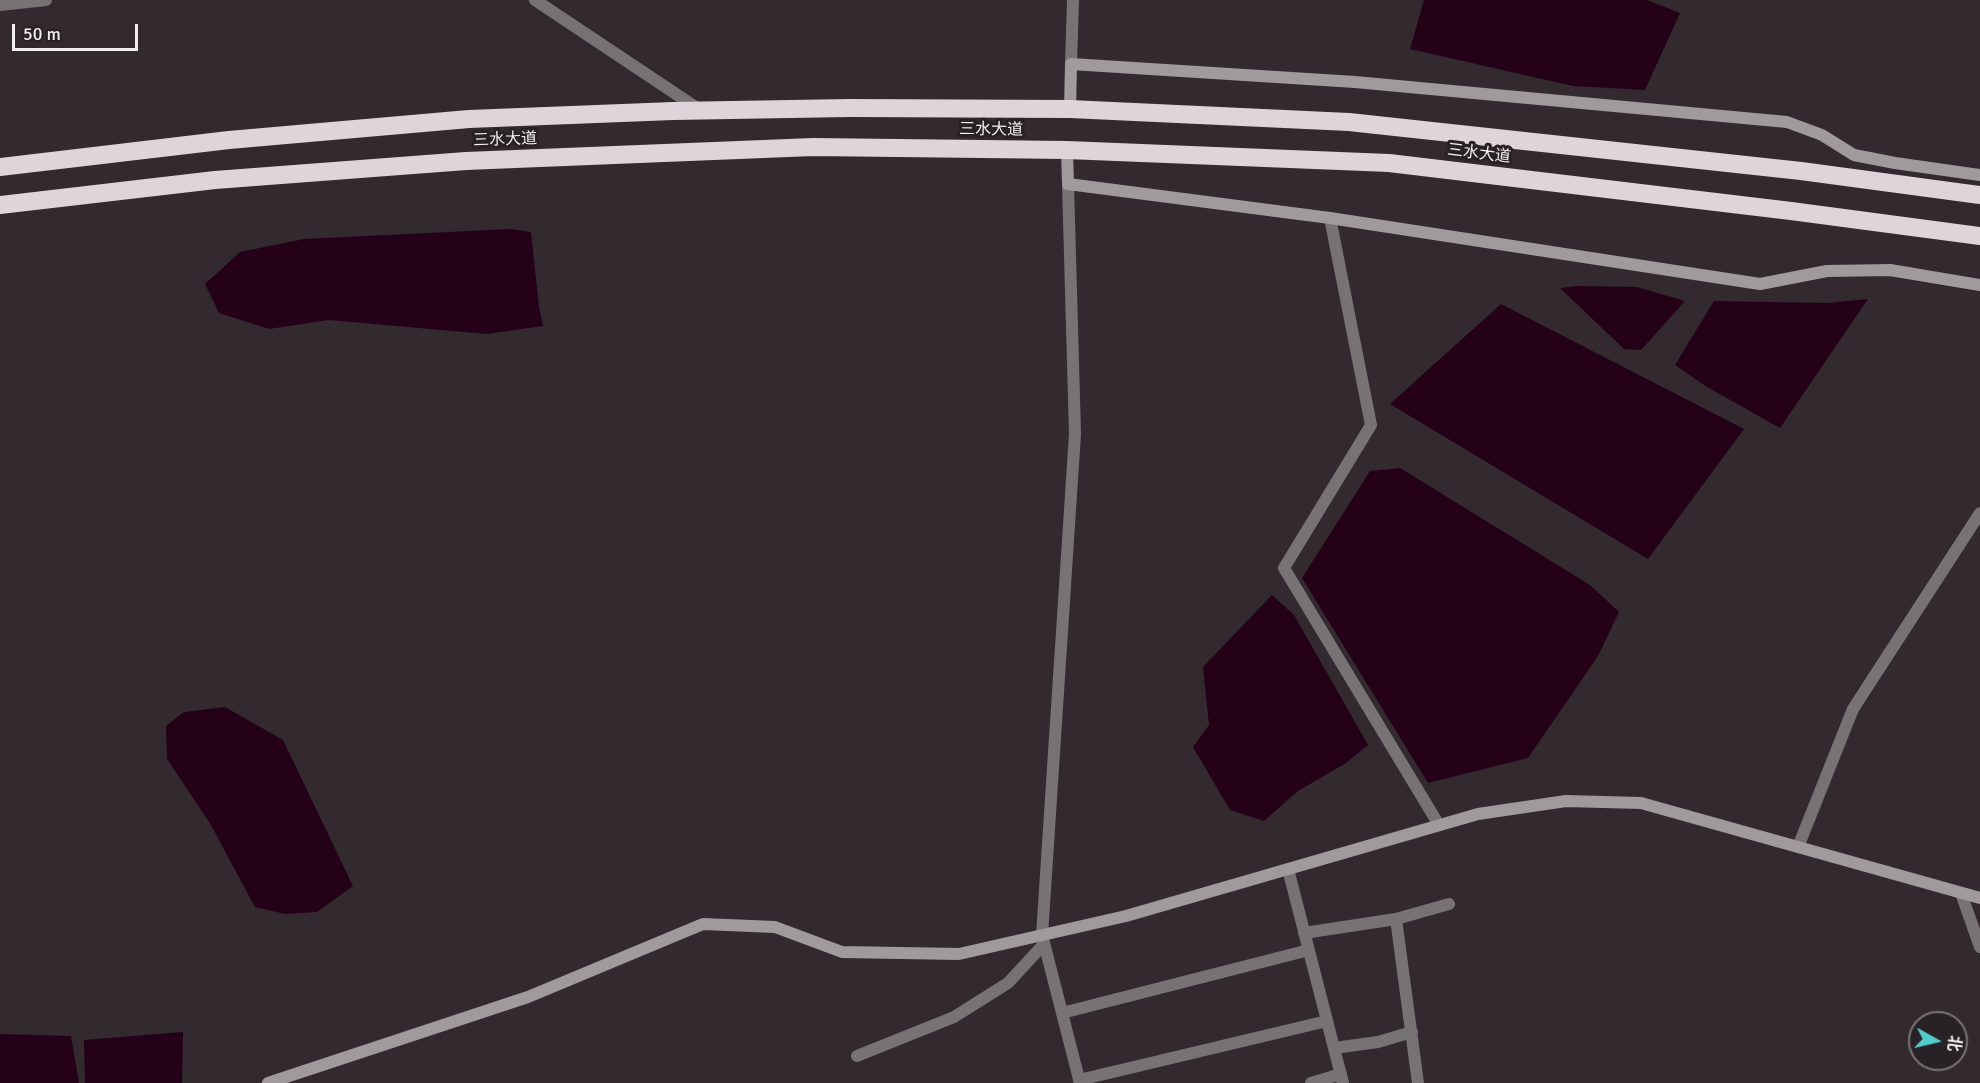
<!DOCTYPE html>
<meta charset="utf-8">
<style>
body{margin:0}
#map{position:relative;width:1980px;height:1083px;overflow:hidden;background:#322a2f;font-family:Signika,"Noto Sans SC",sans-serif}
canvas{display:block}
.north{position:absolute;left:1908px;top:1011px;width:60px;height:60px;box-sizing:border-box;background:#282125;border:2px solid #797376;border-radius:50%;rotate:98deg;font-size:16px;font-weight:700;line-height:24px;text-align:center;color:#f2edef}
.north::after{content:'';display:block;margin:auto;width:21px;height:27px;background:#52cdcc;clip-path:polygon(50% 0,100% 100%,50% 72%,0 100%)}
.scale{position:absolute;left:12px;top:24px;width:126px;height:27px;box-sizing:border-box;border:3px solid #f2edef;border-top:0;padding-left:8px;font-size:18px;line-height:21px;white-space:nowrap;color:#f2edef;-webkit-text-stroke:4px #282125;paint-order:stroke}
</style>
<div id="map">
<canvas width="1980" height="1083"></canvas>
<div class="north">北</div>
<div class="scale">50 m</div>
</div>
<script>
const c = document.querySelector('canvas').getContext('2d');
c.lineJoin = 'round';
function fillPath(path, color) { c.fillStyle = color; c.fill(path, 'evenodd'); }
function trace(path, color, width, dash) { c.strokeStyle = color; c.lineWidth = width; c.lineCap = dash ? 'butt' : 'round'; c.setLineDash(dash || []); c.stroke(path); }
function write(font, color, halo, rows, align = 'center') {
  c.font = font + ' Signika,"Noto Sans SC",sans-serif'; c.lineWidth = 6; c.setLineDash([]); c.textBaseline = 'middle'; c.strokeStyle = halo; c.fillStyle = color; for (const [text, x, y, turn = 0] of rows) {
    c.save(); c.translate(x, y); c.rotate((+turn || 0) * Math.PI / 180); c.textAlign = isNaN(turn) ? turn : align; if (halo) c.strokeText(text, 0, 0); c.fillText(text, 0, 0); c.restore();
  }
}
const water = new Path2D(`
 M1424,0H1647L1680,13L1645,90L1573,86L1410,49Z
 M511,229L531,232L539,307L543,326L486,334L329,320L269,329L219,313L205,284L240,252L304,239Z
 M1577,286L1637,287L1685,301L1641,350L1624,349L1560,288Z
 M1868,299L1780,428L1707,387L1675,365L1714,301L1827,303Z
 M1501,304L1744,429L1648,559L1390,404Z
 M1400,468L1590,585L1619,612L1598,656L1528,758L1428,783L1302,578L1370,471Z
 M1272,595L1294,615L1368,745L1346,763L1298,791L1264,821L1230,810L1193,747L1209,725L1203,667Z
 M225,707L283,740L353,886L317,912L285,914L255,907L211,825L167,759L166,726L184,712Z
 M183,1032L182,1083H85L84,1040Z
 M0,1034L71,1036L79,1083H0Z`);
const street = new Path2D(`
 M535,0L700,110
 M0,5L46,0
 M1071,64L1073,0
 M1068,184L1075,434L1042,935L1080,1083
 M1330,218L1371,425L1284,568L1439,825
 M1798,847L1853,709L1980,513
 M1288,869L1343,1083
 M1961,893L1980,947
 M1396,919L1418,1083
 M1304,933L1396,919L1449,904
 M1062,1013L1309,950
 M1334,1048L1378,1042L1412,1032
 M857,1056L954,1017L1008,983L1044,944
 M1079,1080L1327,1021
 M1311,1083L1341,1074`);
const secondary = new Path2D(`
 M1070,109L1071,64L1355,82L1787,122L1822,135L1854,155L1895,163L1980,175
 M1067,150L1068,184L1330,218L1760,284L1827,271L1890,270L1980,285
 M268,1083L528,997L703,924L775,927L842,952L959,954L1126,916L1478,814L1566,801L1641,803L1980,898`);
const highway = new Path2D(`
 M0,167L229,140L469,119L673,111L849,108L1070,109L1349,122L1801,171L1980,195
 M0,205L215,180L466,161L813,147L1067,150L1389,163L1791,211L1980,236`);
const streetNames = [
 ["三水大道",991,130,1],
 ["三水大道",505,140,-2],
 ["三水大道",1479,154,7]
];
fillPath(water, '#250118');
trace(street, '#777375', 12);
trace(secondary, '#a09a9d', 12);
trace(highway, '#ded4d9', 18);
write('16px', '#f2edef', '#282125', streetNames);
</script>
